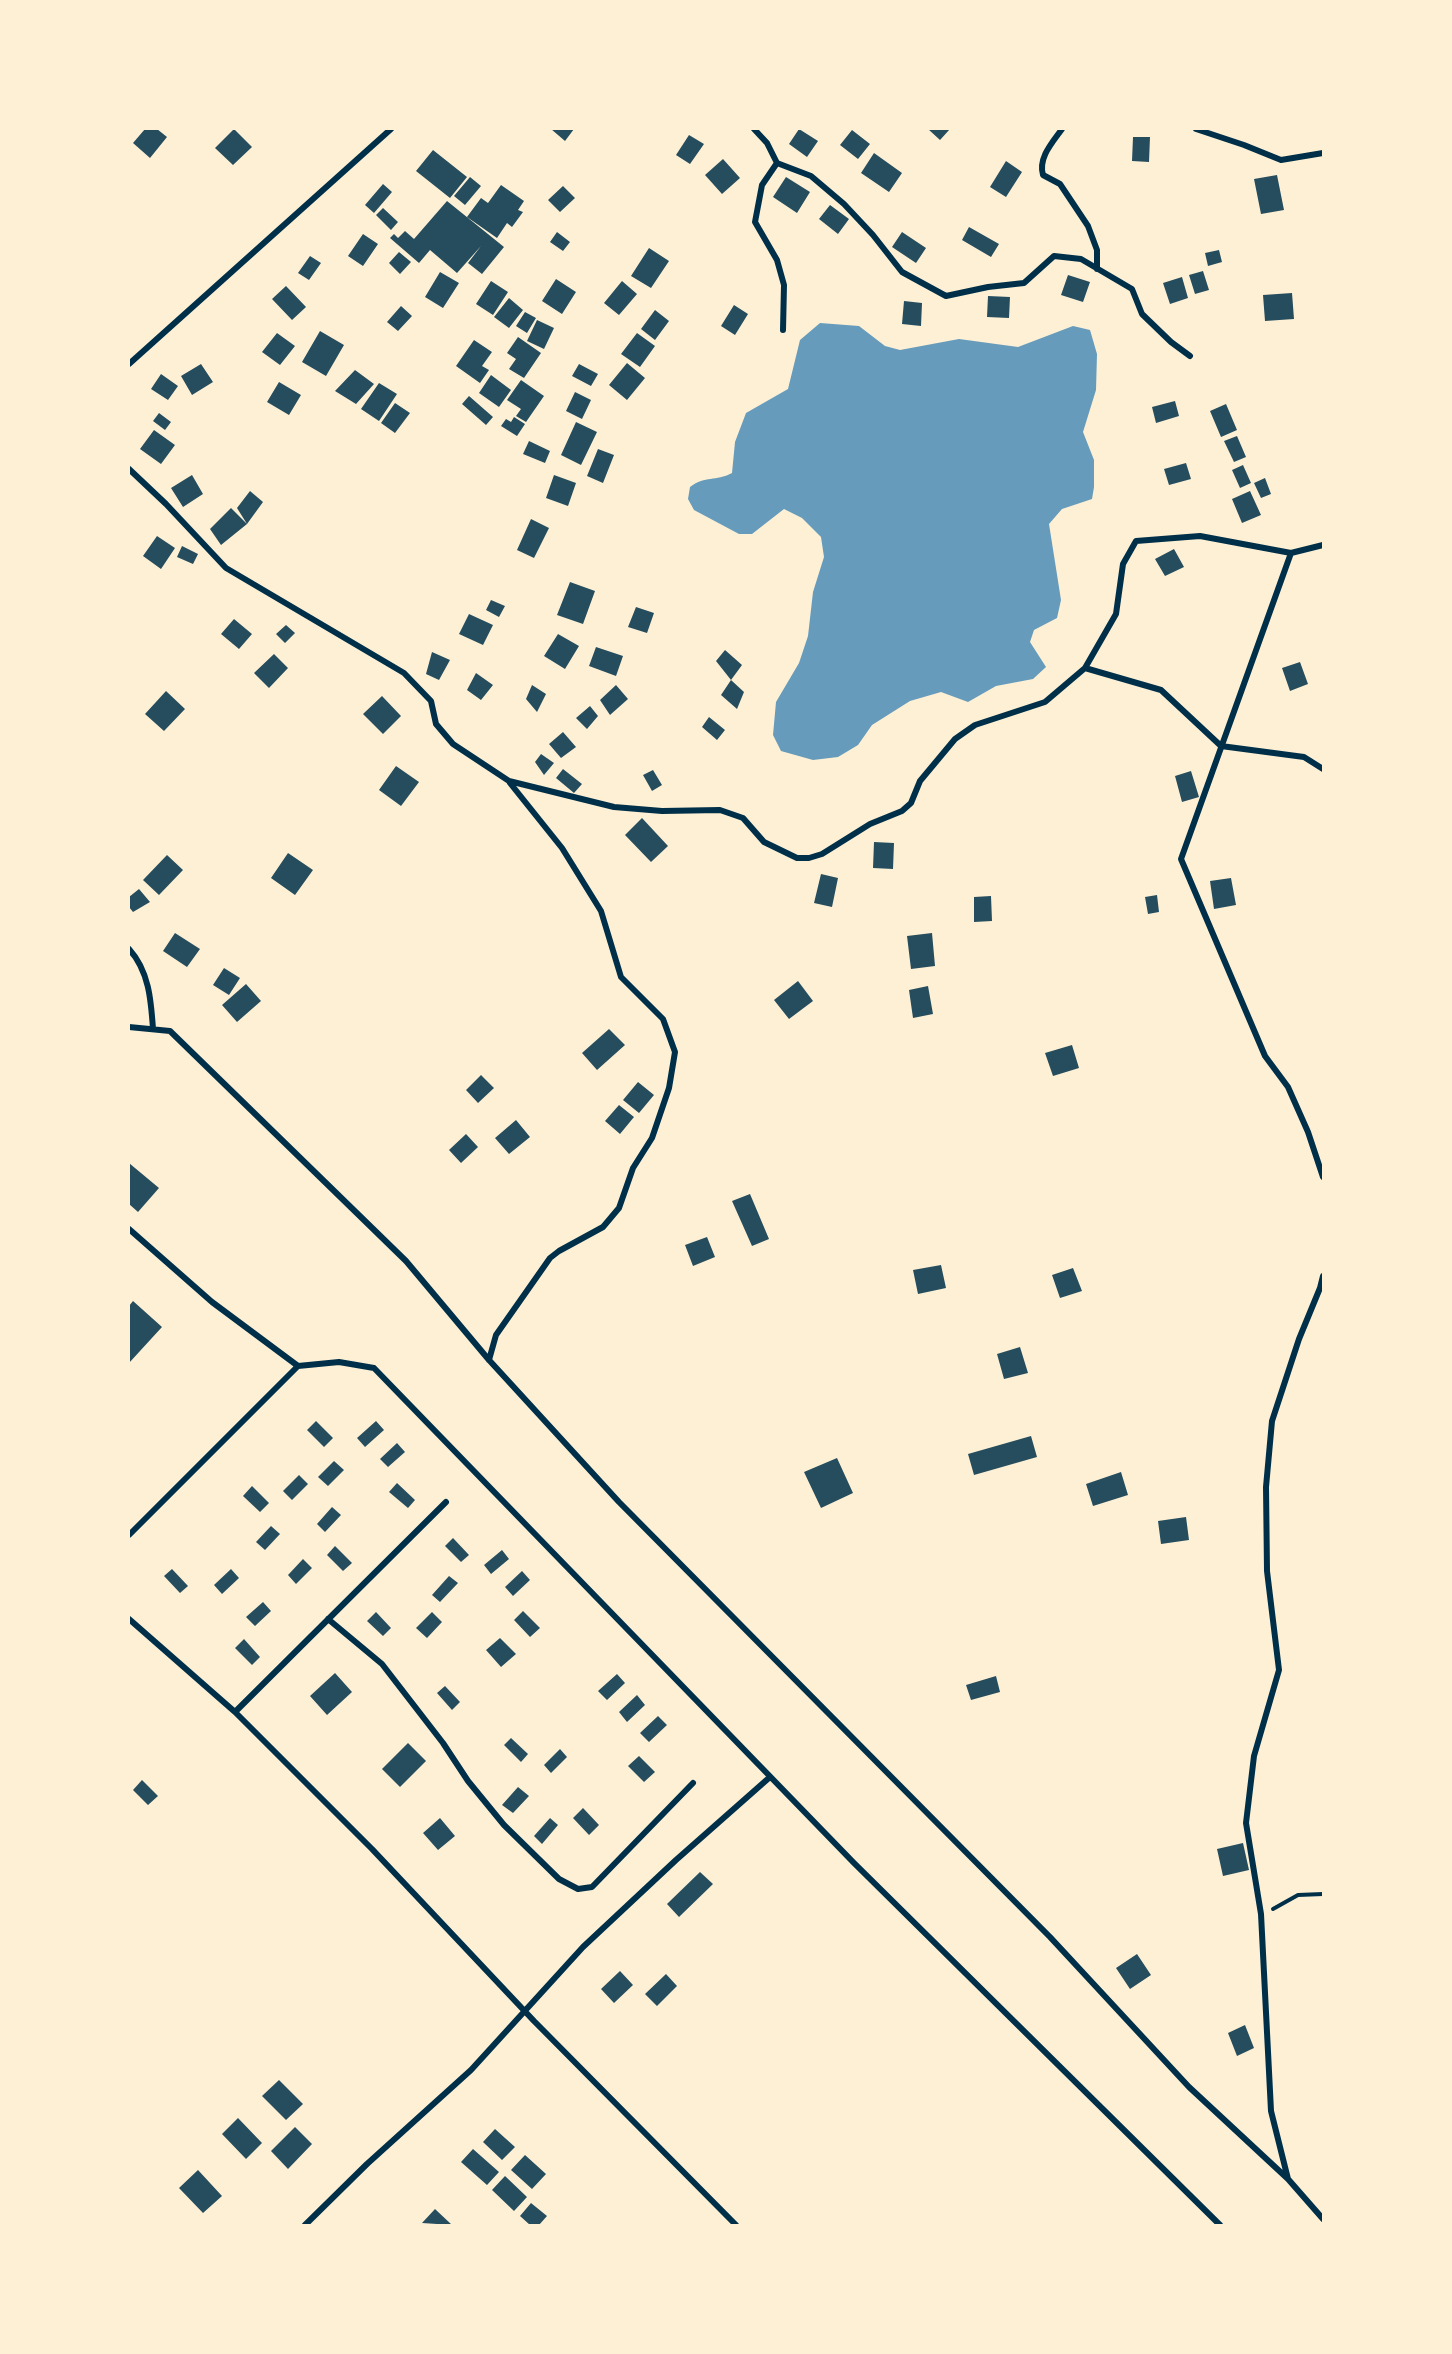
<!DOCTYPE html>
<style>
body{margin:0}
#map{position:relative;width:1452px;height:2354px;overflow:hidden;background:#fdf0d5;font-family:"Source Serif 4",serif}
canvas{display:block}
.frame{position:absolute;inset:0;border:130px solid #fdf0d5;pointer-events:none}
</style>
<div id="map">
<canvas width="1452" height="2354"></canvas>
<div class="frame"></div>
</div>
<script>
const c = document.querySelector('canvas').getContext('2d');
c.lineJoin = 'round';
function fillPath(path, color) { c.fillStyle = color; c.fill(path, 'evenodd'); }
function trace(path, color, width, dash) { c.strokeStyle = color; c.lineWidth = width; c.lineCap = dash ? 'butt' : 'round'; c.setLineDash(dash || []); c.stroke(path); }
const water = new Path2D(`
 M820,323L859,326L885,346L900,350L959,339L1018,347L1073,326L1090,330L1097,354L1096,390L1083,432L1094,460V487L1092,499L1062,509L1049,524L1061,600L1057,618L1034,630L1030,642L1046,667L1033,679L996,686L968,702L941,692L910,701L872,725L858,745L838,757L813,760L781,751L773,735L776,702L799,663L808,636L813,592L824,557L821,537L802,518L784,509L752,534H739L694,510L688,499L690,487C706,475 715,482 732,473L735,442L746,413L788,389L800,340Z`);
const building = new Path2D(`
 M145,129H157L167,137L150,158L133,143Z
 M234,129L252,147L233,165L215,148Z
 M551,129H574L565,141Z
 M799,129L818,141L807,157L789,144Z
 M928,129H950L940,140Z
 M852,130L870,144L858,159L840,145Z
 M689,135L704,144L690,164L676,155Z
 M1133,137H1150L1149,162L1132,161Z
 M433,150L467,177L450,198L416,171Z
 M874,153L902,173L889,192L861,173Z
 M723,159L740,178L722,194L705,175Z
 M1006,161L1022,172L1006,197L990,187Z
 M1277,175L1284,210L1261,214L1254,179Z
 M470,177L481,186L465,205L454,196Z
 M786,177L810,192L797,213L773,197Z
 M383,184L392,192L374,213L365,205Z
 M501,185L524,201L518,210L523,212L512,227L507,223L497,238L467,217L481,198L488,203Z
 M563,186L575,198L560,212L548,200Z
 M447,201L504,247L482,274L468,263L481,246L457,273L430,250L419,263L390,238L394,234L398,238L405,231L414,239Z
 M830,205L849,219L838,234L819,219Z
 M383,208L398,222L391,230L376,215Z
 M969,227L999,244L991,257L962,240Z
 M557,232L570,242L563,251L550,242Z
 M902,232L926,248L916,263L892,247Z
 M363,234L378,244L363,266L348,256Z
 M649,248L669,261L651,288L631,276Z
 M1219,250L1222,262L1208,266L1205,253Z
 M399,252L411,262L400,274L389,263Z
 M310,256L321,263L309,280L298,273Z
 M1203,271L1209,290L1195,294L1189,275Z
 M440,272L459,283L443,308L425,297Z
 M1068,275L1090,282L1083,302L1061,295Z
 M1182,277L1188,298L1170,304L1163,283Z
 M556,279L576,292L562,314L542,301Z
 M491,281L508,292L493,315L476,304Z
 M622,281L637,294L619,315L604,303Z
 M286,286L306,307L292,320L272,299Z
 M1292,293L1294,319L1265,321L1263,295Z
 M988,296L1010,297L1009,318L987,317Z
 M509,298L523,310L509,328L494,317Z
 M904,301L922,303L921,326L902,324Z
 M734,305L748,314L735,335L721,326Z
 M401,306L412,316L398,331L387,322Z
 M655,310L669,321L655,340L641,329Z
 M525,312L536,318L527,333L516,326Z
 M537,320L554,328L544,349L527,341Z
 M320,331L344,345L326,376L302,362Z
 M277,333L295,346L280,365L262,352Z
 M637,333L655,346L640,367L621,354Z
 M518,337L541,353L524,378L509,369L516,359L507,353Z
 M474,340L492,352L482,366L489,370L480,383L456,366Z
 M627,363L645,378L627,400L609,385Z
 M201,364L213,382L192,395L181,376Z
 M579,364L598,374L591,386L572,376Z
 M355,370L374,384L356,404L335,391Z
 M161,374L178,386L168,400L151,389Z
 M491,375L511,390L499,407L479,393Z
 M521,380L544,396L526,422L516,416L521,409L507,400Z
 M279,382L301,395L289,415L267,402Z
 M379,383L397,394L379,421L361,409Z
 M575,392L591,400L582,419L566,411Z
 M469,396L493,417L486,425L462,404Z
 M1175,401L1179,416L1156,423L1152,407Z
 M395,403L410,413L395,433L381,423Z
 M1226,404L1237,430L1221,437L1210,411Z
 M159,413L171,422L165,430L153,421Z
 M514,417L525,424L517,436L501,426L506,419L511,422Z
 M576,422L597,432L581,465L561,455Z
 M154,430L175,445L161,464L140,449Z
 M1237,436L1246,457L1234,462L1224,441Z
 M529,441L550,451L545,463L523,454Z
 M598,449L614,455L603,483L587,476Z
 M1186,463L1191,479L1169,485L1164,469Z
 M1243,465L1251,483L1240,488L1232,470Z
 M192,475L203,494L183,507L171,488Z
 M554,475L576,483L568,506L546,498Z
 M1265,478L1271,494L1261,498L1254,483Z
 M250,491L263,502L247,524L237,508Z
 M1250,491L1261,515L1242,523L1232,499Z
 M231,508L247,524L221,545L210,529Z
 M531,519L549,528L534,558L517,550Z
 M157,536L175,548L161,569L143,556Z
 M182,546L198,554L193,564L177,557Z
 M1174,549L1184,567L1165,576L1155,559Z
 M570,582L595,591L583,624L557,615Z
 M491,600L505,606L499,617L486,610Z
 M636,607L654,613L647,633L628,627Z
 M469,614L493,625L483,645L459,634Z
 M234,619L252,634L239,649L221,634Z
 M286,625L295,633L285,643L276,634Z
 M558,634L579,646L565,669L544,656Z
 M596,647L623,656L616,676L589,666Z
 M725,650L742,665L731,680L716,661Z
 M432,652L450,660L439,680L426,674Z
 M274,654L288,668L269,688L254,673Z
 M1300,662L1308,684L1290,691L1282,668Z
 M476,673L493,685L481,700L467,690Z
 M731,680L744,692L737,709L721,695Z
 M532,685L546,694L537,712L526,699Z
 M616,685L628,699L610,715L600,700Z
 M166,691L185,709L164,731L145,714Z
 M382,696L401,716L383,734L363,714Z
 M590,706L598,716L587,729L576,718Z
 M709,717L725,730L717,740L702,727Z
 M563,732L576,747L561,758L549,744Z
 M541,754L554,763L544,775L535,762Z
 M396,766L419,782L401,806L379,790Z
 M563,769L582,784L574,793L556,778Z
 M653,770L662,785L652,791L643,775Z
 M1191,771L1199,797L1182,802L1175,776Z
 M642,818L668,846L651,862L625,835Z
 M874,842L894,843L893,869L873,868Z
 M288,853L313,870L295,895L271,878Z
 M167,855L183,870L159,895L143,880Z
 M821,874L838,878L832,907L814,903Z
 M1231,878L1236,905L1214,909L1210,881Z
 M139,889L150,902L133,912L129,907V897Z
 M1157,895L1159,912L1148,914L1145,897Z
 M991,896L992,921L974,922V897Z
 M175,933L200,949L187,967L163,951Z
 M932,933L935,966L911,969L907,936Z
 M224,968L240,978L229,995L213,985Z
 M798,981L813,1001L789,1019L774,1000Z
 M246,984L261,1001L237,1022L222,1005Z
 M928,986L933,1014L913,1018L909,990Z
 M609,1029L625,1045L597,1070L582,1053Z
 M1072,1045L1079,1068L1053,1076L1045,1053Z
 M481,1075L494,1088L478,1103L466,1090Z
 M638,1082L654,1095L639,1113L623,1100Z
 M619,1105L634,1117L620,1134L605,1121Z
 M516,1120L530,1137L509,1154L495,1138Z
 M466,1134L478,1147L461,1163L449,1150Z
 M129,1163L159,1188L138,1212L129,1204Z
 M750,1194L769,1239L752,1246L732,1201Z
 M707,1237L715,1257L693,1266L685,1245Z
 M941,1265L946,1288L918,1294L913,1270Z
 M1073,1268L1082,1291L1060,1298L1052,1275Z
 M133,1301L162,1327L129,1363V1306Z
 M1020,1347L1028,1373L1004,1379L997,1354Z
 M316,1421L333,1438L324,1447L307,1430Z
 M376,1421L384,1430L365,1447L357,1438Z
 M1031,1436L1037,1457L974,1475L968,1454Z
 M397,1443L405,1452L388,1467L380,1459Z
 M837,1458L853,1493L821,1508L804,1472Z
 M334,1461L344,1470L328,1486L318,1477Z
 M1121,1472L1128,1495L1093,1506L1086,1484Z
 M299,1475L308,1484L292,1500L283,1491Z
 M397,1483L415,1500L408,1508L389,1492Z
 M252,1486L269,1503L260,1512L243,1496Z
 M332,1507L341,1515L325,1532L317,1524Z
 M1186,1517L1189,1540L1161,1544L1158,1521Z
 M271,1526L280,1534L265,1550L256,1542Z
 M453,1538L469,1555L461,1562L445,1546Z
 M335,1546L352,1563L343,1571L327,1555Z
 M502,1550L509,1559L491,1574L484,1565Z
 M303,1559L312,1568L296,1584L288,1575Z
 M172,1569L188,1586L180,1593L164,1576Z
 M231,1569L239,1578L222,1594L214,1585Z
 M522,1571L530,1580L513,1596L505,1587Z
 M449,1576L458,1583L440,1602L432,1595Z
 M263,1602L271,1611L255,1626L246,1617Z
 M523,1611L540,1628L530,1637L514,1620Z
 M376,1612L391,1628L383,1636L367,1621Z
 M432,1612L442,1622L427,1638L416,1628Z
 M500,1638L516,1654L501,1667L486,1650Z
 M244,1639L260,1657L252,1665L235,1648Z
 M335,1673L352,1692L327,1715L310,1696Z
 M617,1674L625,1683L607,1700L598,1691Z
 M996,1676L1000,1692L971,1700L966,1685Z
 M445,1686L460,1702L452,1710L437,1693Z
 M637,1695L645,1705L627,1722L619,1712Z
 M658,1716L667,1725L649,1742L640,1733Z
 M511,1738L528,1754L521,1762L504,1745Z
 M408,1743L426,1761L400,1787L382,1769Z
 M560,1749L567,1757L551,1773L544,1765Z
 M639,1756L655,1772L644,1782L628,1766Z
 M142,1780L158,1796L148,1805L133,1790Z
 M518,1787L529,1796L513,1813L502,1805Z
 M583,1808L599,1825L589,1835L573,1818Z
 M440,1818L455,1836L438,1850L423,1833Z
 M550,1818L558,1825L542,1844L534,1836Z
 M1243,1843L1249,1870L1223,1876L1217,1849Z
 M700,1872L713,1884L679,1917L667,1904Z
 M1137,1954L1151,1975L1130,1989L1116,1968Z
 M620,1971L633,1985L614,2003L601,1989Z
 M666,1974L677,1986L657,2006L645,1994Z
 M1245,2025L1254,2048L1237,2056L1228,2033Z
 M279,2080L303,2104L286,2120L262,2096Z
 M238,2118L262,2143L246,2159L222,2134Z
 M295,2127L312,2144L288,2169L271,2151Z
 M495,2129L515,2147L502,2160L483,2142Z
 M473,2149L499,2172L487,2185L461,2162Z
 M525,2155L546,2174L532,2189L511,2170Z
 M198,2170L222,2196L203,2213L179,2188Z
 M505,2176L527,2197L514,2211L492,2190Z
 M531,2203L547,2216L539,2225H530L520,2216Z
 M435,2209L452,2225L422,2223Z`);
const path = new Path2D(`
 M1273,1909L1298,1895L1323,1894`);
const minor = new Path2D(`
 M754,129L767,143L777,163L811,176L844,204L873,235L902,272L946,296L988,287L1024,283L1054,256L1081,259L1132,289L1142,314L1171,342L1190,356
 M1062,129C1052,143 1038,158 1043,175L1060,184L1088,226L1097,250V269
 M1196,129L1244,145L1281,160L1323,153
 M777,163L762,185L755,222L777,260L784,285L783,330
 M129,364L391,129
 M129,469L166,504L226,568L404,673L431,701L436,724L453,744L509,781L614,807L662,811L720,810L743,818L764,842L797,858H809L822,854L870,824L902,811L911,803L920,781L955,739L975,725L1045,702L1085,668L1116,614L1123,564L1136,541L1200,536L1291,553L1323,545
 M1291,553L1181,859L1265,1056L1288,1087L1308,1132L1323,1177
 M1085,668L1161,690L1221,746L1304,757L1323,769
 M129,949C149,971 151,1000 153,1029
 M129,1027L170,1031L406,1261L489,1360L619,1502L1050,1937L1189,2087L1288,2179L1323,2219
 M129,1229L212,1302L298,1366L339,1362L374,1368L854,1863L1220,2225
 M489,1360L496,1335L550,1258L559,1251L603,1227L619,1208L633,1168L652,1138L669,1088L675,1052L663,1019L621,977L601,911L562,848L510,783
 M129,1535L298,1366
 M129,1619L235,1712L372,1849L534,2021L736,2225
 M328,1619L382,1664L443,1743L468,1781L504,1825L559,1879L578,1889L592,1887L693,1783
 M235,1712L446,1502
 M1288,2179L1271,2111L1261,1914L1246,1823L1254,1756L1279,1670L1267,1571L1266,1487L1272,1421L1299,1339L1320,1288L1323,1276
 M305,2225L367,2164L471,2070L583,1947L676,1860L770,1777`);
fillPath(water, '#669bbc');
fillPath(building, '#264d5e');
trace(path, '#003049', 4);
trace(minor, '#003049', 6);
</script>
